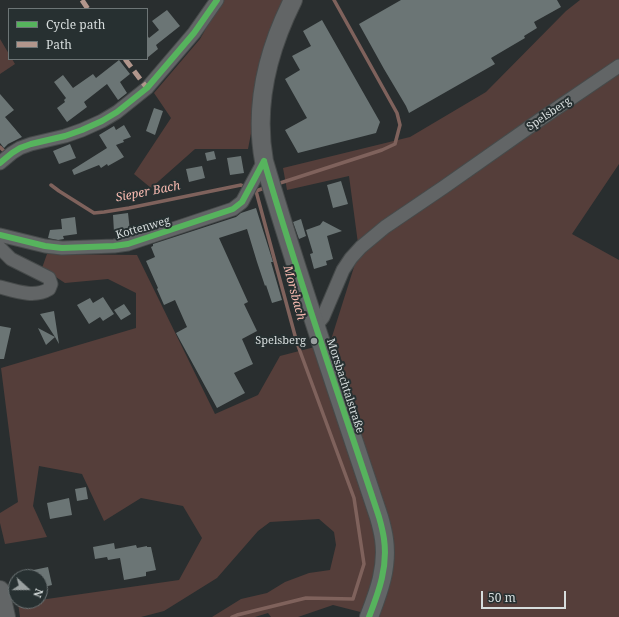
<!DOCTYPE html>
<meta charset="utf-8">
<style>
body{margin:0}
#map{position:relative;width:619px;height:617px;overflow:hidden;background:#292e2f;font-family:"Noto Serif",serif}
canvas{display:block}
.legend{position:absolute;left:8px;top:8px;width:140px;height:52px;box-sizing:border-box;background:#273031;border:1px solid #6d7576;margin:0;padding:5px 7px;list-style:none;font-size:12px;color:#d7dddd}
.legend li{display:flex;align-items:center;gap:8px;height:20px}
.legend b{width:20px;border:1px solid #6d7576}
.north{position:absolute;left:8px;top:569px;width:40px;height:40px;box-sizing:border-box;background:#273031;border:1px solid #6d7576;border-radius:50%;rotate:111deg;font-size:11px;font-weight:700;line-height:16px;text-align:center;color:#d7dddd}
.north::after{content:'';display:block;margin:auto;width:14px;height:18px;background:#9aa0a0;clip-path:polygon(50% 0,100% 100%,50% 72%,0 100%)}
.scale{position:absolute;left:481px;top:591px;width:85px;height:18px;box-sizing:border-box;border:2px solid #d7dddd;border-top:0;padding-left:5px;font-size:12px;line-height:14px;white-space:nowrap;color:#d7dddd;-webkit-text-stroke:3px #273031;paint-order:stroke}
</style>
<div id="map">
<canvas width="619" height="617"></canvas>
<ul class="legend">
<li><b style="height:5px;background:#56b35d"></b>Cycle path</li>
<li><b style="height:5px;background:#b2968c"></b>Path</li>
</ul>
<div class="north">N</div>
<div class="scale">50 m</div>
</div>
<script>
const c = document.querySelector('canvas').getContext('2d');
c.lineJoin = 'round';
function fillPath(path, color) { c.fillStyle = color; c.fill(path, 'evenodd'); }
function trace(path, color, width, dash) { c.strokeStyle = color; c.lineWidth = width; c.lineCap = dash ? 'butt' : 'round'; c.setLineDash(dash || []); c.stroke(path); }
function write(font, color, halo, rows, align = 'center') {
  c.font = font + ' "Noto Serif",serif'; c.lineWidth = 4; c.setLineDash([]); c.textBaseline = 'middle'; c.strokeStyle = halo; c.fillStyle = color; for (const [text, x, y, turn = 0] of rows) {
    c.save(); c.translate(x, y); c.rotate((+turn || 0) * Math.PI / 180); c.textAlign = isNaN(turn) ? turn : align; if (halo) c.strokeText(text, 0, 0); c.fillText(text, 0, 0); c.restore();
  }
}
const green = new Path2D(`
 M222,0H285L270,36L248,149H195L151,188L134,174L171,118L154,93L200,39Z
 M580,0H619V164L572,234L619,260V617H380L333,605L298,617H271L268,613L255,617H212L241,599L267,593L285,582L309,573L330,570L336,545L334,532L319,519L270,522L258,531L217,578L164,611L141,617H20L18,603L40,601V600L179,580L202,538L183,506L141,498L104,521L82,474L39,466L33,506L47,537L5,544L0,523V513L18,502L1,368L136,328V293L108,279L65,283L42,268L47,254L137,255L215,414L258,395L280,356L330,343L359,251L349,176L287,190L283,168L410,137L486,92L566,11Z
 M0,39L9,54V59H12L15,64L0,74Z`);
const stream = new Path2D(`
 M0,147L4,151
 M277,184L382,150L395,144L400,125L397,113L334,0
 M51,185L59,191L94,213L104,212L129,208L241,185L246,187
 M232,617L237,615L306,598L353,599L364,564L354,498L297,343L256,191L267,187`);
const building = new Path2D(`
 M401,0H557L561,7L534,22L537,28L524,36L525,38L491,58L495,64L409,113L406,106L384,69L359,24Z
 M167,10L180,26L156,45L158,49L147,58V35L149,38L159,30L152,21Z
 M322,20L380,122L376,133L298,153L285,130L307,118L285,79L300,70L292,56L311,46L303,31Z
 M119,60L130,74L120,82L127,93L118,100L107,84L84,102L87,107L67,122L57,108L65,102L64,100L66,98L54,82L63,75L73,88L93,74L96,78Z
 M0,94L14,110L5,117L22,137L8,144L4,148L0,143Z
 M154,108L163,111L155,135L146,131Z
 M124,125L131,137L123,140L124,142L116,145L124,157L108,166L107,164L101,168L99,165L74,175L72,170L107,148L99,135L114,126L116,130Z
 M70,144L76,158L59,164L53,151Z
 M214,151L216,159L207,161L205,153Z
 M241,156L244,173L230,175L227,158Z
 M202,166L205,178L189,182L186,169Z
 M341,181L348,204L333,208L327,185Z
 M256,208L273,262H271L282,300L272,303L266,285L265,286L257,262L247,229L219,238L248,302L244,304L257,331L242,339L253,364L234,373L245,393L217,408L176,333L187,327L175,300L164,305L157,289L158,288L146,261L155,257L151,247L153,246V244L236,217L241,213Z
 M128,213L130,231L114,232L113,215Z
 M75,217L77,234L63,236L64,239L58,240L48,238L50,230L62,229L61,219Z
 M301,219L306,236L299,239L293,222Z
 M323,221L342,231L327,236L333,259L326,261L327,265L314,269L310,254L313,253L306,230L320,225Z
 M103,297L114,314L103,321L100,317L89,324L77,305L90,298L93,303Z
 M124,304L131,314L121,320L114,310Z
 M54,311L59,344L55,337L46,345L38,328L55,337L40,314Z
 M0,326L11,328L4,359H0Z
 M86,487L88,499L77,501L75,489Z
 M69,498L72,515L50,519L47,503Z
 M114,543L115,549L136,545L137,548L147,546V547H151L156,570L146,572V576L124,580L120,558L108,560L107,557L95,559L93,547Z
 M48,567L52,585L40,588V577H20L19,573Z`);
const street = new Path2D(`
 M0,163L12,153L20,148L31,144L65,136L82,130L102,121L117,112L147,88L194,33L217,0
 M0,235L45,246L62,248L114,246L128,244L233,209L242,202L264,161
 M0,248L11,259L49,278L51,284L49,289C35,298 15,291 0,287
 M315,327L323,317L343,270L351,258L361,247L385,227L444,187L538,121L619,66`);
const secondary = new Path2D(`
 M293,0C268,50 254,106 264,161C299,281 340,399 379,517C381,524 383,532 384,539C388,567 379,591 369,617
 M0,590L6,617`);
const quiet = new Path2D(`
 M82,0L88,9
 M125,59L147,88`);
const cycleway = new Path2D(`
 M264,161C299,281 340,399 379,517C381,524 383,532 384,539C388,567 379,591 369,617
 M0,163L12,153L20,148L31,144L65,136L82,130L102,121L117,112L147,88L194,33L217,0
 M0,235L45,246L62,248L114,246L128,244L233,209L242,202L264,161`);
const markers = [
 [314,341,4,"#9aa0a0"]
];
const streetNames = [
 ["Spelsberg",549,114,-34],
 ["Kottenweg",143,228,-16],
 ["Morsbachtalstraße",345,386,72]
];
const poiNames = [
 ["Spelsberg",306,341]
];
const waterNames = [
 ["Sieper Bach",148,192,-11],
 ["Morsbach",294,293,75]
];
fillPath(green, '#553e3a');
trace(stream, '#7f625c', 3.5);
fillPath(building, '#6b7575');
trace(street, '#464a4a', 15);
trace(secondary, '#464a4a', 20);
trace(street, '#626566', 13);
trace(secondary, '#626566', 18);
trace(quiet, '#b2968c', 5, [10, 5]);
trace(cycleway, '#56b35d', 6);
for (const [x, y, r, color] of markers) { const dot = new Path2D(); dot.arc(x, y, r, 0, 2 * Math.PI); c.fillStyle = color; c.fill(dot); trace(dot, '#273031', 1.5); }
write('11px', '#d7dddd', '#273031', streetNames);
write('11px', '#d7dddd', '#273031', poiNames, 'right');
write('italic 12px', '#f8bab0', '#273031', waterNames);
</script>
